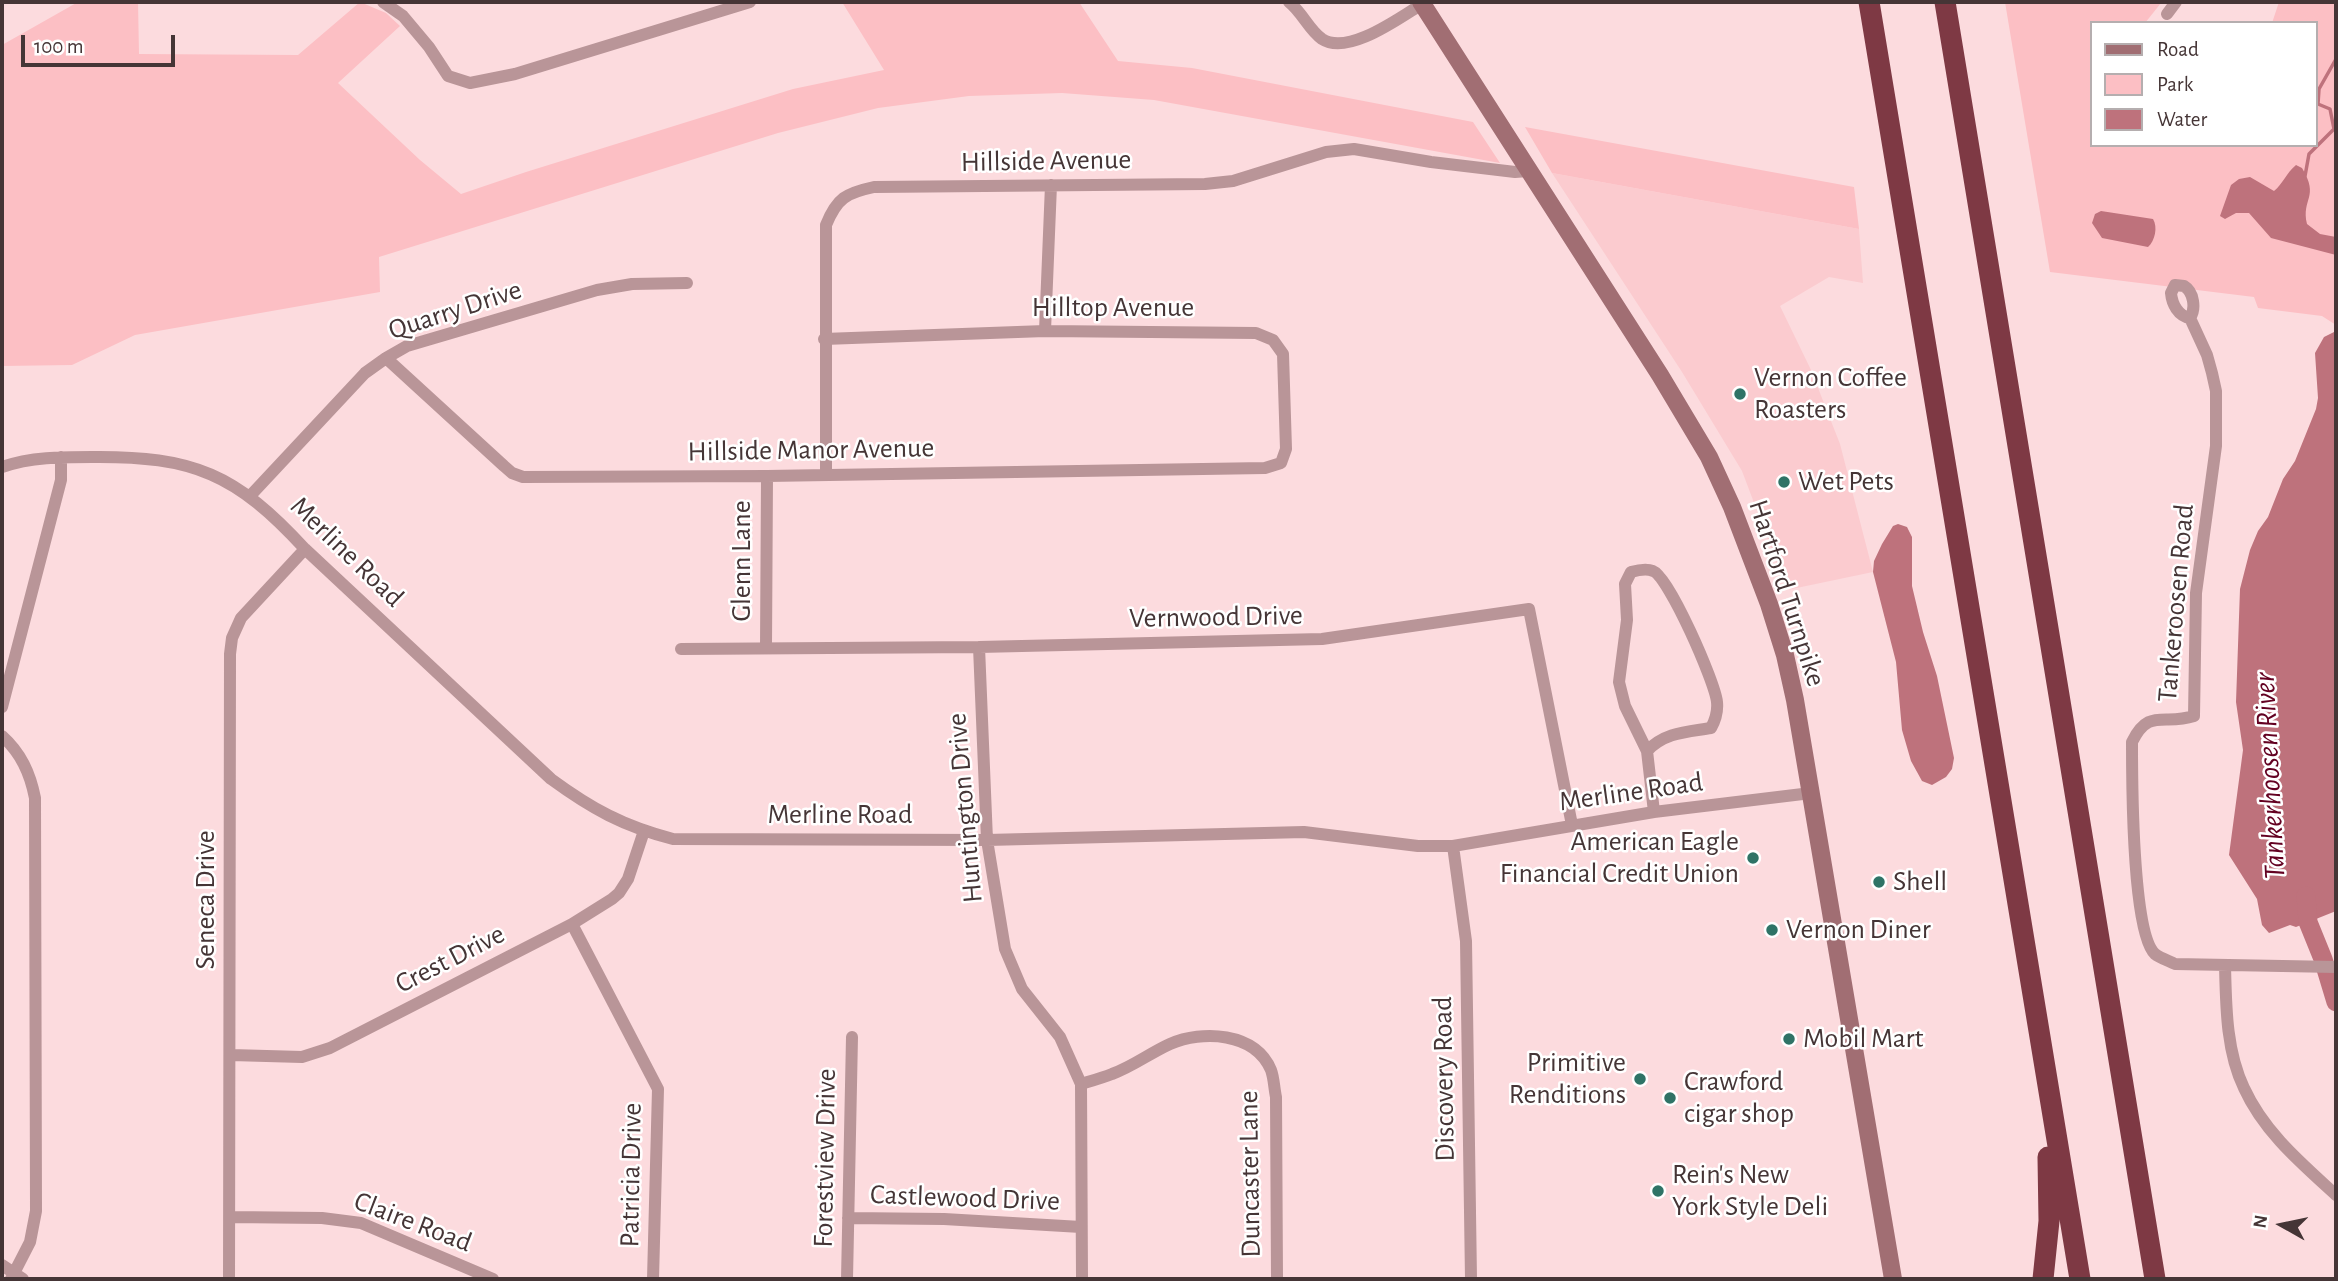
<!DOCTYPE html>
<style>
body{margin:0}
#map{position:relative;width:2338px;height:1281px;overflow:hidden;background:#fcdbde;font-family:"Alegreya Sans",sans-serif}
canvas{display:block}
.frame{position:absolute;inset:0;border:4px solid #453536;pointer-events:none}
.legend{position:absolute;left:2090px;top:21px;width:228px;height:126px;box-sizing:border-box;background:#fff;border:2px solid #b5aeaf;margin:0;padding:9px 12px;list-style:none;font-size:21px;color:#453536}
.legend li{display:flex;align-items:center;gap:14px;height:35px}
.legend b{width:35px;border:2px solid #b5aeaf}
.north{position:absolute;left:2247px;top:1190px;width:70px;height:70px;-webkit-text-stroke:5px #fff;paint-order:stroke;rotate:279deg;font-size:19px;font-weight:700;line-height:28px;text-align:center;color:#453536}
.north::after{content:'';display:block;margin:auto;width:24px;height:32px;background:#453536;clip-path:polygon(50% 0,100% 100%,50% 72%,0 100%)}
.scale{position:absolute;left:21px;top:35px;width:154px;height:32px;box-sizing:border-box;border:4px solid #453536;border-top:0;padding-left:9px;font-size:21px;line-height:24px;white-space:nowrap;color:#453536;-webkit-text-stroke:5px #fff;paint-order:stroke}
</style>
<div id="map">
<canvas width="2338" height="1281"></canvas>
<div class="frame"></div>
<ul class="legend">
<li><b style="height:9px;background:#a16e73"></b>Road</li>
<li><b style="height:19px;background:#fcbfc4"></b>Park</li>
<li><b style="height:19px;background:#be727c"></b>Water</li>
</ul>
<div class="north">N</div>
<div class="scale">100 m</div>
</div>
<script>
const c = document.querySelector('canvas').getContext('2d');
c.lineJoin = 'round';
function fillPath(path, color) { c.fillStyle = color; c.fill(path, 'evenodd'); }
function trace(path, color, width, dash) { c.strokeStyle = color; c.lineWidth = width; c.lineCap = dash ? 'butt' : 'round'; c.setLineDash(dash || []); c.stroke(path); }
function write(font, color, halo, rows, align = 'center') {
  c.font = font + ' "Alegreya Sans",sans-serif'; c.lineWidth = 5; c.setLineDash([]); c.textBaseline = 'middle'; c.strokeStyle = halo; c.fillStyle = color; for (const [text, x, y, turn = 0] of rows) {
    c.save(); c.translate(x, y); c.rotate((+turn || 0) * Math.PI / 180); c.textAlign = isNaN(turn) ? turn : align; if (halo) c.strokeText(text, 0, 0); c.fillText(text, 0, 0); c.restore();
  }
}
const built = new Path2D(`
 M1552,173L1859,229L1863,283L1829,277L1780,306L1811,370L1840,444L1873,572L1787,590L1742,471L1682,372Z`);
const green = new Path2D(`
 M78,2H138L139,54L298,55L360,2L386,13L400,26L338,83L420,160L461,194L526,172L793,89L884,70L842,2H1079L1118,61L1192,68L1473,122L1500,163L1154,100L1062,93L969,96L878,108L778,133L379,257L380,292L135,335L72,365L2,366V45Z
 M2005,2L2161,3L2145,23H2091V145H2315V23H2272L2279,2H2336V325L2322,316L2258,308L2254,297L2050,272Z
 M1525,127L1854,187L1859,229L1552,173Z`);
const water = new Path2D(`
 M2296,165L2302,168C2320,198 2301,198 2307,224L2320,234L2336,237V255L2271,238L2249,213H2236L2225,219L2220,216L2231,185L2239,179L2250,177L2274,191C2283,184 2286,173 2296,165Z
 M2101,211L2153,219C2158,227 2155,241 2148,247L2102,238L2092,223L2095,214Z
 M2336,331V911L2296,927L2290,925L2269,933L2262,925L2257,899L2229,855L2243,750L2236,702L2240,589L2250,550L2258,531L2268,517L2283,479L2295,461L2316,409L2318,398L2315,353L2324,337Z
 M1898,524L1907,527L1912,537V586L1923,632L1937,676L1954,758L1952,769L1946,777L1932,785L1922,781L1911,761L1902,730L1896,662L1873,572L1874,561L1882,544L1893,526Z`);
const stream = new Path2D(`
 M2305,176L2309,154L2334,129L2330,109L2318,104L2319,89L2336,59`);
const river = new Path2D(`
 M2306,896L2308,922L2323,959L2336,1002`);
const minor = new Path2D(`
 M383,2L403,16L429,47L448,76L470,83L515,74L750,2
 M1289,2C1302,12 1309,30 1322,39C1348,56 1399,18 1422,4
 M2167,14L2176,2
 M2190,318C2178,316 2172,304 2171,293L2175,285L2184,286C2194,292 2196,309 2190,318L2207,355L2212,373L2216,391V446L2196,593L2194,716C2164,726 2149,707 2132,742C2132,778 2132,933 2155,954C2160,958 2169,961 2175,964L2336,967
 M1045,331L1051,185
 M386,358L504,466L512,473L523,477L767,476L1265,468L1281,463L1286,449L1283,354L1273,340L1256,333L1045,331L824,339
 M2,467C31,457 61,457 92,457C194,456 236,474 305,549L551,779C592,809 623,826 673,839L987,840L1304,832L1418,846H1453L1654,812L1811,793
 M826,474V225C837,198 846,193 874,187L1205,184L1233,181L1326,152L1354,149L1431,162L1515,172L1528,171
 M250,496L365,373L386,358L407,346L597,290L632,284L687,283
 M766,647L767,476
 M979,647L987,840L1005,949L1022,989L1060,1037L1081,1084L1082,1279
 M681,649L979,647L1322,639L1529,609L1572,825
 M2,707L61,480V457
 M2,736C21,753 30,773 35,798L36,1211L30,1242L11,1279
 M1647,751C1665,732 1687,732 1711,728C1716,719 1718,712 1717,702C1715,682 1669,577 1653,571C1646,568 1638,570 1631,572L1625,584L1627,620L1619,682L1625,706L1647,751L1654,812
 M1453,846L1466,941L1471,1279
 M572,924L658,1089L653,1279
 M2225,965C2226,1005 2226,1051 2244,1088C2264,1132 2301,1163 2336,1195
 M231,1055L302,1057L330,1048L572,924L612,899L619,893L628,879L644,831
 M1081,1084C1091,1081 1102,1078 1112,1074C1132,1067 1150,1053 1170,1044C1202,1030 1255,1032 1271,1070C1274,1078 1274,1088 1276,1097L1277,1279
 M230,1217L322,1218L361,1223L493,1279
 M848,1218L944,1219L1081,1227
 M2,1265L23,1279
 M229,1279L230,654L232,638L241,618L305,549
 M847,1279L852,1037`);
const secondary = new Path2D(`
 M1421,2L1660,375L1709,457L1732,507L1769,604L1785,655L1795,700L1893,1279`);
const motorway = new Path2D(`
 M1869,2L2080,1279
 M1945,2L2155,1279
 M2043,1279L2049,1221L2048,1157`);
const markers = [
 [1740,394,7,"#2f7366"],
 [1784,482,7,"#2f7366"],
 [1753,858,7,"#2f7366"],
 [1879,882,7,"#2f7366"],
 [1772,930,7,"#2f7366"],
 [1789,1039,7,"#2f7366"],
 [1640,1079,7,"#2f7366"],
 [1670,1098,7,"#2f7366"],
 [1658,1191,7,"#2f7366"]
];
const streetNames = [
 ["Hillside Avenue",1046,161,-1],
 ["Hilltop Avenue",1113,308],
 ["Quarry Drive",455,310,-18],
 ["Hillside Manor Avenue",811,450,-1],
 ["Merline Road",347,552,44],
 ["Glenn Lane",742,561,-90],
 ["Hartford Turnpike",1787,593,72],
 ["Tankeroosen Road",2176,603,-85],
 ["Vernwood Drive",1216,617,-1],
 ["Merline Road",1631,792,-8],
 ["Huntington Drive",965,808,-95],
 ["Merline Road",840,815],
 ["Seneca Drive",206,900,-90],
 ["Crest Drive",450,959,-27],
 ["Discovery Road",1444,1079,-91],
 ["Forestview Drive",825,1158,-89],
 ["Duncaster Lane",1250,1174,-91],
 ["Patricia Drive",631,1175,-89],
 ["Castlewood Drive",965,1198,2],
 ["Claire Road",413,1222,21]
];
const poiNames = [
 ["Vernon Coffee",1754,378],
 ["Roasters",1754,410],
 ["Wet Pets",1798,482],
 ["American Eagle",1739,842,"right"],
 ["Financial Credit Union",1739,874,"right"],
 ["Shell",1893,882],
 ["Vernon Diner",1786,930],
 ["Mobil Mart",1803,1039],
 ["Primitive",1626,1063,"right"],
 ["Renditions",1626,1095,"right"],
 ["Crawford",1684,1082],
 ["cigar shop",1684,1114],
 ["Rein's New",1672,1175],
 ["York Style Deli",1672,1207]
];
const waterNames = [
 ["Tankerhoosen River",2270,776,-93]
];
fillPath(built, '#fbcbcf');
fillPath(green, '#fcbfc4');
fillPath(water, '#be727c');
trace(stream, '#be727c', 3.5);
trace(river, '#be727c', 19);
trace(minor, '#b99598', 12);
trace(secondary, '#a16e73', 18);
trace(motorway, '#7e3944', 21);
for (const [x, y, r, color] of markers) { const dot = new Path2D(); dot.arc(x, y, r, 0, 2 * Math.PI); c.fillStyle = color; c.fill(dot); trace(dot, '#fff', 2.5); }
write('28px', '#453536', '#fff', streetNames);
write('28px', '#453536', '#fff', poiNames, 'left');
write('italic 30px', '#630121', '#fff', waterNames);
</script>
